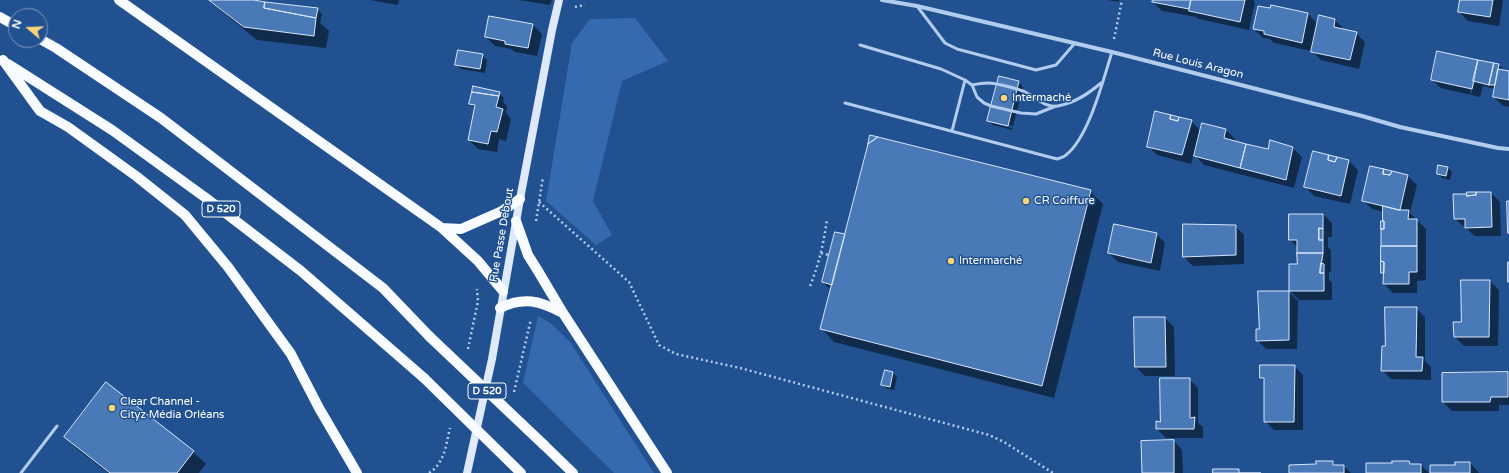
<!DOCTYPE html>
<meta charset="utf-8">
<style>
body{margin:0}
#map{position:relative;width:1509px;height:473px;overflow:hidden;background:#215190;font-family:"Varela Round",sans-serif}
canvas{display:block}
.north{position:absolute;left:8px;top:8px;width:40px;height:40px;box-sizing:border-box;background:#215190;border:1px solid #7a97bc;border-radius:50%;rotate:289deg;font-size:11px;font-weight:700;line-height:16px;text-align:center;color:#fff}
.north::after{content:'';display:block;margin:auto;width:14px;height:18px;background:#f9d474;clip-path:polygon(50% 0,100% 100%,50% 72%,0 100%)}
</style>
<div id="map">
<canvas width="1509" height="473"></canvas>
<div class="north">N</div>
</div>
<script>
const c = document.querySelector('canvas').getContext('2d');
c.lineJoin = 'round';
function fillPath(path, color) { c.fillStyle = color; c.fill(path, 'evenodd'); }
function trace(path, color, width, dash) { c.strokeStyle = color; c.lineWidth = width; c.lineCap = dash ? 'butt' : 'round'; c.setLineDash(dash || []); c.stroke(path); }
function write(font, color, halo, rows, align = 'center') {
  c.font = font + ' "Varela Round",sans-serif'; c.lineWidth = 3; c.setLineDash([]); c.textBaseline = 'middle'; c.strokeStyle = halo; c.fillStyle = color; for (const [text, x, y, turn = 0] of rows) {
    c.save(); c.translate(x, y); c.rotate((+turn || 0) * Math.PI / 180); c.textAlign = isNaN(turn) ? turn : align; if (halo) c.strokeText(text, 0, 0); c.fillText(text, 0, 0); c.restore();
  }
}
const green = new Path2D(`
 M635,18L668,61L622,81L593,201L612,235L596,245L546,201L572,43L590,19Z
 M538,316L552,324L570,342L654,473H614L523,383Z`);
const shadow = new Path2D(`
 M208,0H252L255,2L317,9L322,14L320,23L329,31L326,48L257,40Z
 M370,0H399L398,5Z
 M519,0H552L550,5Z
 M1108,0H1119V2Z
 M1154,0H1253L1255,2L1249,30L1199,19L1196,17L1162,11L1153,2Z
 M1461,0H1503L1499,26L1468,21L1459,12Z
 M1308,14L1317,23L1315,30L1317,31L1335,20L1344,29V30L1356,33L1365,42L1359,69L1321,60L1311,50V51L1274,43L1270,39L1263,38L1254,29Z
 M533,25L542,34L537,56L515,52L511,49L495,46L486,37Z
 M482,55L487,60L485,73L461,69L457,65Z
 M1498,65L1503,69L1502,71L1509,72V107L1503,106L1494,97L1495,89L1483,86L1480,97L1441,88L1432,80ZM1473,79L1475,81L1471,94H1470Z
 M1019,82L1023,87L1012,130L993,125L989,121ZM992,121L1013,126L1012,128L992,123Z
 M499,93L504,98L503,102L507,106L506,113L511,119L506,141L499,139L497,152L478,149L469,140L476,109L471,104Z
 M1191,121L1201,131L1226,130L1235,139L1234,142L1268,151L1271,142L1293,148L1302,157L1294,188L1204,165L1194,154L1191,164L1157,155L1148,146Z
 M1328,156L1349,161L1358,170L1350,204L1314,196L1306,187Z
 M1371,167L1408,176L1417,185L1410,213L1426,229V280L1417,281V293H1393L1384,284V274L1382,272L1384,212L1372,209L1363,200Z
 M1448,168L1452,172L1450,180L1442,178L1438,173Z
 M1090,191L1103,204L1054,398L834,342L822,329L832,288L827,287L823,282L844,235Z
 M1491,193L1500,202L1501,236H1475L1455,219L1466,195L1468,196Z
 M1323,214L1332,223V237H1328V247L1331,250V272H1329V280L1332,283V300H1299L1290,291L1298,265V248L1290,240Z
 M1235,226L1244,235V264L1193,266L1184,257Z
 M1156,234L1165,243L1160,271L1118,262L1109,253Z
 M1490,281L1499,290L1498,346H1464L1455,337L1462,322Z
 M1289,292L1298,301L1297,349H1266L1257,340L1260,329Z
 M1416,308L1425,317V361L1431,367V380L1391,379L1382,370L1386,347Z
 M1165,318L1174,327L1175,376H1145L1136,367Z
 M1294,366L1303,375V430H1274L1265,421V381L1261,378Z
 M892,372L897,377L894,390L887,389L882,384Z
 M1508,373L1509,374V405H1499V411H1452L1443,402Z
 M1189,379L1198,388V423L1203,427V438H1166L1157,429V422L1161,423Z
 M65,437L193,452L206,464L199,473H108L77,449Z
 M1174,441L1182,450L1183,473H1143Z
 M1333,462L1336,466H1344L1351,473H1290Z
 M1408,462L1412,465H1421L1429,473H1367L1393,464Z
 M1470,463L1479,473H1431L1455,466Z`);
const building = new Path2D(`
 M209,0H254L265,2L264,8L316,18L314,36L244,27Z
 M1153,0H1191L1189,9L1152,2Z
 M1191,0H1245L1240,22L1189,11Z
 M1460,0H1493L1490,17L1458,12Z
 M265,2L318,8L316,18L264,8Z
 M1271,5L1308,13L1302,43L1264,34V31L1253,29L1258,6L1270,8Z
 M1319,15L1335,19L1334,27L1357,32L1350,60L1311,52Z
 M489,16L533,24L528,48L505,44V41L485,37Z
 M458,50L483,54L480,69L455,65Z
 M1437,51L1478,60L1472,89L1431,80Z
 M1478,60L1494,63L1489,85L1473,81Z
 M1494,63L1499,64L1495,85H1489Z
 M1498,69L1509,71V100L1493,97Z
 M999,76L1019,81L1008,126L987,121Z
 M473,86L500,92L499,96L472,92Z
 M472,92L499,96L496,107L503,109L497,132L491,131L488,144L468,140L475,105L469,104Z
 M1155,111L1171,115L1170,119L1178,121L1179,117L1192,120L1182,155L1147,147Z
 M1171,115L1179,117L1178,121L1170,119Z
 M1202,123L1226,129L1224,138L1246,144L1240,168L1194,156Z
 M870,135L878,137L868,144Z
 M878,137L1091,190L1042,386L820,329L868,144Z
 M1270,140L1293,147L1286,180L1240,168L1246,144L1268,149Z
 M1313,151L1329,155L1328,160L1335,162L1337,157L1349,160L1341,196L1304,187Z
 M1329,155L1337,157L1335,162L1328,160Z
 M1438,165L1448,167L1446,176L1437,174Z
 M1370,166L1384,169L1383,174L1390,175L1392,171L1408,175L1400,210L1362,201Z
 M1384,169L1392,171L1390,175L1383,174Z
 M1467,192H1476V195L1467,196Z
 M1476,192H1491L1492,227L1465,228V219H1454L1453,194H1466L1467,196L1476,195Z
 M1507,201H1509V233H1508Z
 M1383,206L1398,210H1409L1408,219H1417V246H1381V229H1384V221H1383Z
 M1289,214H1323V229L1319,228V240H1323V253H1297V240H1289Z
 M1381,221H1384V229H1381Z
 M1114,224L1157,233L1151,263L1108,253Z
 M1183,224L1236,225V255L1183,257Z
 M1319,228L1323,229V240H1319Z
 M835,232L845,234L832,285L822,282Z
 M1381,246H1417V272H1409V284H1383L1384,262L1381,261Z
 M1297,253H1323L1320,273H1324V291H1289V264H1297Z
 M1381,261L1384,262V273H1381Z
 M1508,262H1509V282H1508Z
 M1321,263L1324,264V273H1320Z
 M1461,280H1490L1489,337H1454L1453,322H1461Z
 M1258,291H1289V340L1256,341V329H1259Z
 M1385,307H1417L1416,357H1423L1422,371H1381L1382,346H1385Z
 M1134,317H1165L1166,367H1135Z
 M1260,365H1295L1294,422H1264V378H1260Z
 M885,370L893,372L890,387L881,385Z
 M1508,372V397H1491L1490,402H1442V373Z
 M1160,378H1190V418L1195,417L1194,429H1156V421L1160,422Z
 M106,382L194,451L177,473H110L64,437Z
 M1174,440V473H1142L1141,441Z
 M1316,461H1333V465H1344V473H1289V465L1316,464Z
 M1392,461H1409L1410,464H1421V473H1366V463H1392Z
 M1455,462H1470V473H1430V465H1455Z
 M1213,469H1239V473H1261H1213Z`);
const path = new Path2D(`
 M575,7L585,5
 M1114,39L1122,0
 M539,202L629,282L659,345L676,354L740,368L989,435L1004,442L1053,473
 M536,221L543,177
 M821,253L829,255
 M810,286C819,264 824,242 827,219
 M468,349L478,301L477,289
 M514,392L531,319
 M429,473C445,463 446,444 450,428`);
const service = new Path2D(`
 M917,6L945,43L957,49L1036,70L1056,65L1075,43
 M860,45L941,69L965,80L972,85L977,97L984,103L991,106L1021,113L1036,114L1056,106
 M972,85C977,84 983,83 988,83C996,83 1020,89 1027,93C1037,98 1045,108 1058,106C1075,103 1088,94 1101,83
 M845,103L1057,159C1060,158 1064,157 1066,155C1089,137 1103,80 1112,52
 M952,131L965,80
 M21,473L57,426`);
const minor = new Path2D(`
 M882,0L917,6L1112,52L1362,116L1400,127L1498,148L1509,149`);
const secondary = new Path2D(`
 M467,473L492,359L520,199L552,30L559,0`);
const primary = new Path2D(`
 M119,0L442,228L461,229L502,211L520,199
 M0,17L16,26
 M40,39L56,48L161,118L383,288L430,337
 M3,60L40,111L68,127L136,176L185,215L228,267L291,354L319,408L357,473
 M8,64L112,130L206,198L301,271L424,378
 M516,221L528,255L538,271L563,313L667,473
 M442,228L478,261L503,291
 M500,308C524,296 540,301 563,313
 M544,445L573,473`);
const primaryBridge = new Path2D(`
 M430,337L544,445
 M424,378L521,473`);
const markers = [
 [1004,98,4,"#f9d474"],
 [1026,201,4,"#f9d474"],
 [951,261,4,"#f9d474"],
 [112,408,4,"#f9d474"]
];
const shields = [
 [221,209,38],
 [487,391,38]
];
const shieldNames = [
 ["D 520",221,209],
 ["D 520",487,391]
];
const streetNames = [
 ["Rue Louis Aragon",1198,64,14],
 ["Rue Passe Debout",502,235,-80]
];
const poiNames = [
 ["Intermaché",1012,98],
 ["CR Coiffure",1034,201],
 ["Intermarché",959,261],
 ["Clear Channel -",120,402],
 ["Cityz Média Orléans",120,415]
];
fillPath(green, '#356aae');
fillPath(shadow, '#0007');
fillPath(building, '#4a79b8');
trace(building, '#d8e7f9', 1);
trace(path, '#b2cced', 2.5, [2, 3]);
trace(service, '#b2cced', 3);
trace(minor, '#b2cced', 4);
trace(secondary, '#deeafa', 8);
trace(primary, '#f8fbff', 10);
trace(primaryBridge, '#f8fbff', 10);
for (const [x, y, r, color] of markers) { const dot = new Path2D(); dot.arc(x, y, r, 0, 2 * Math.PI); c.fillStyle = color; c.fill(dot); trace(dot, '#215190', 1.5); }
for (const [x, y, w] of shields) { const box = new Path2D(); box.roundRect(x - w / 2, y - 8, w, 16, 3); c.fillStyle = '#215190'; c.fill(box); trace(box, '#fff', 1); }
write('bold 10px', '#fff', null, shieldNames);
write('11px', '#fff', '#215190', streetNames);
write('11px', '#fff', '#215190', poiNames, 'left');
</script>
